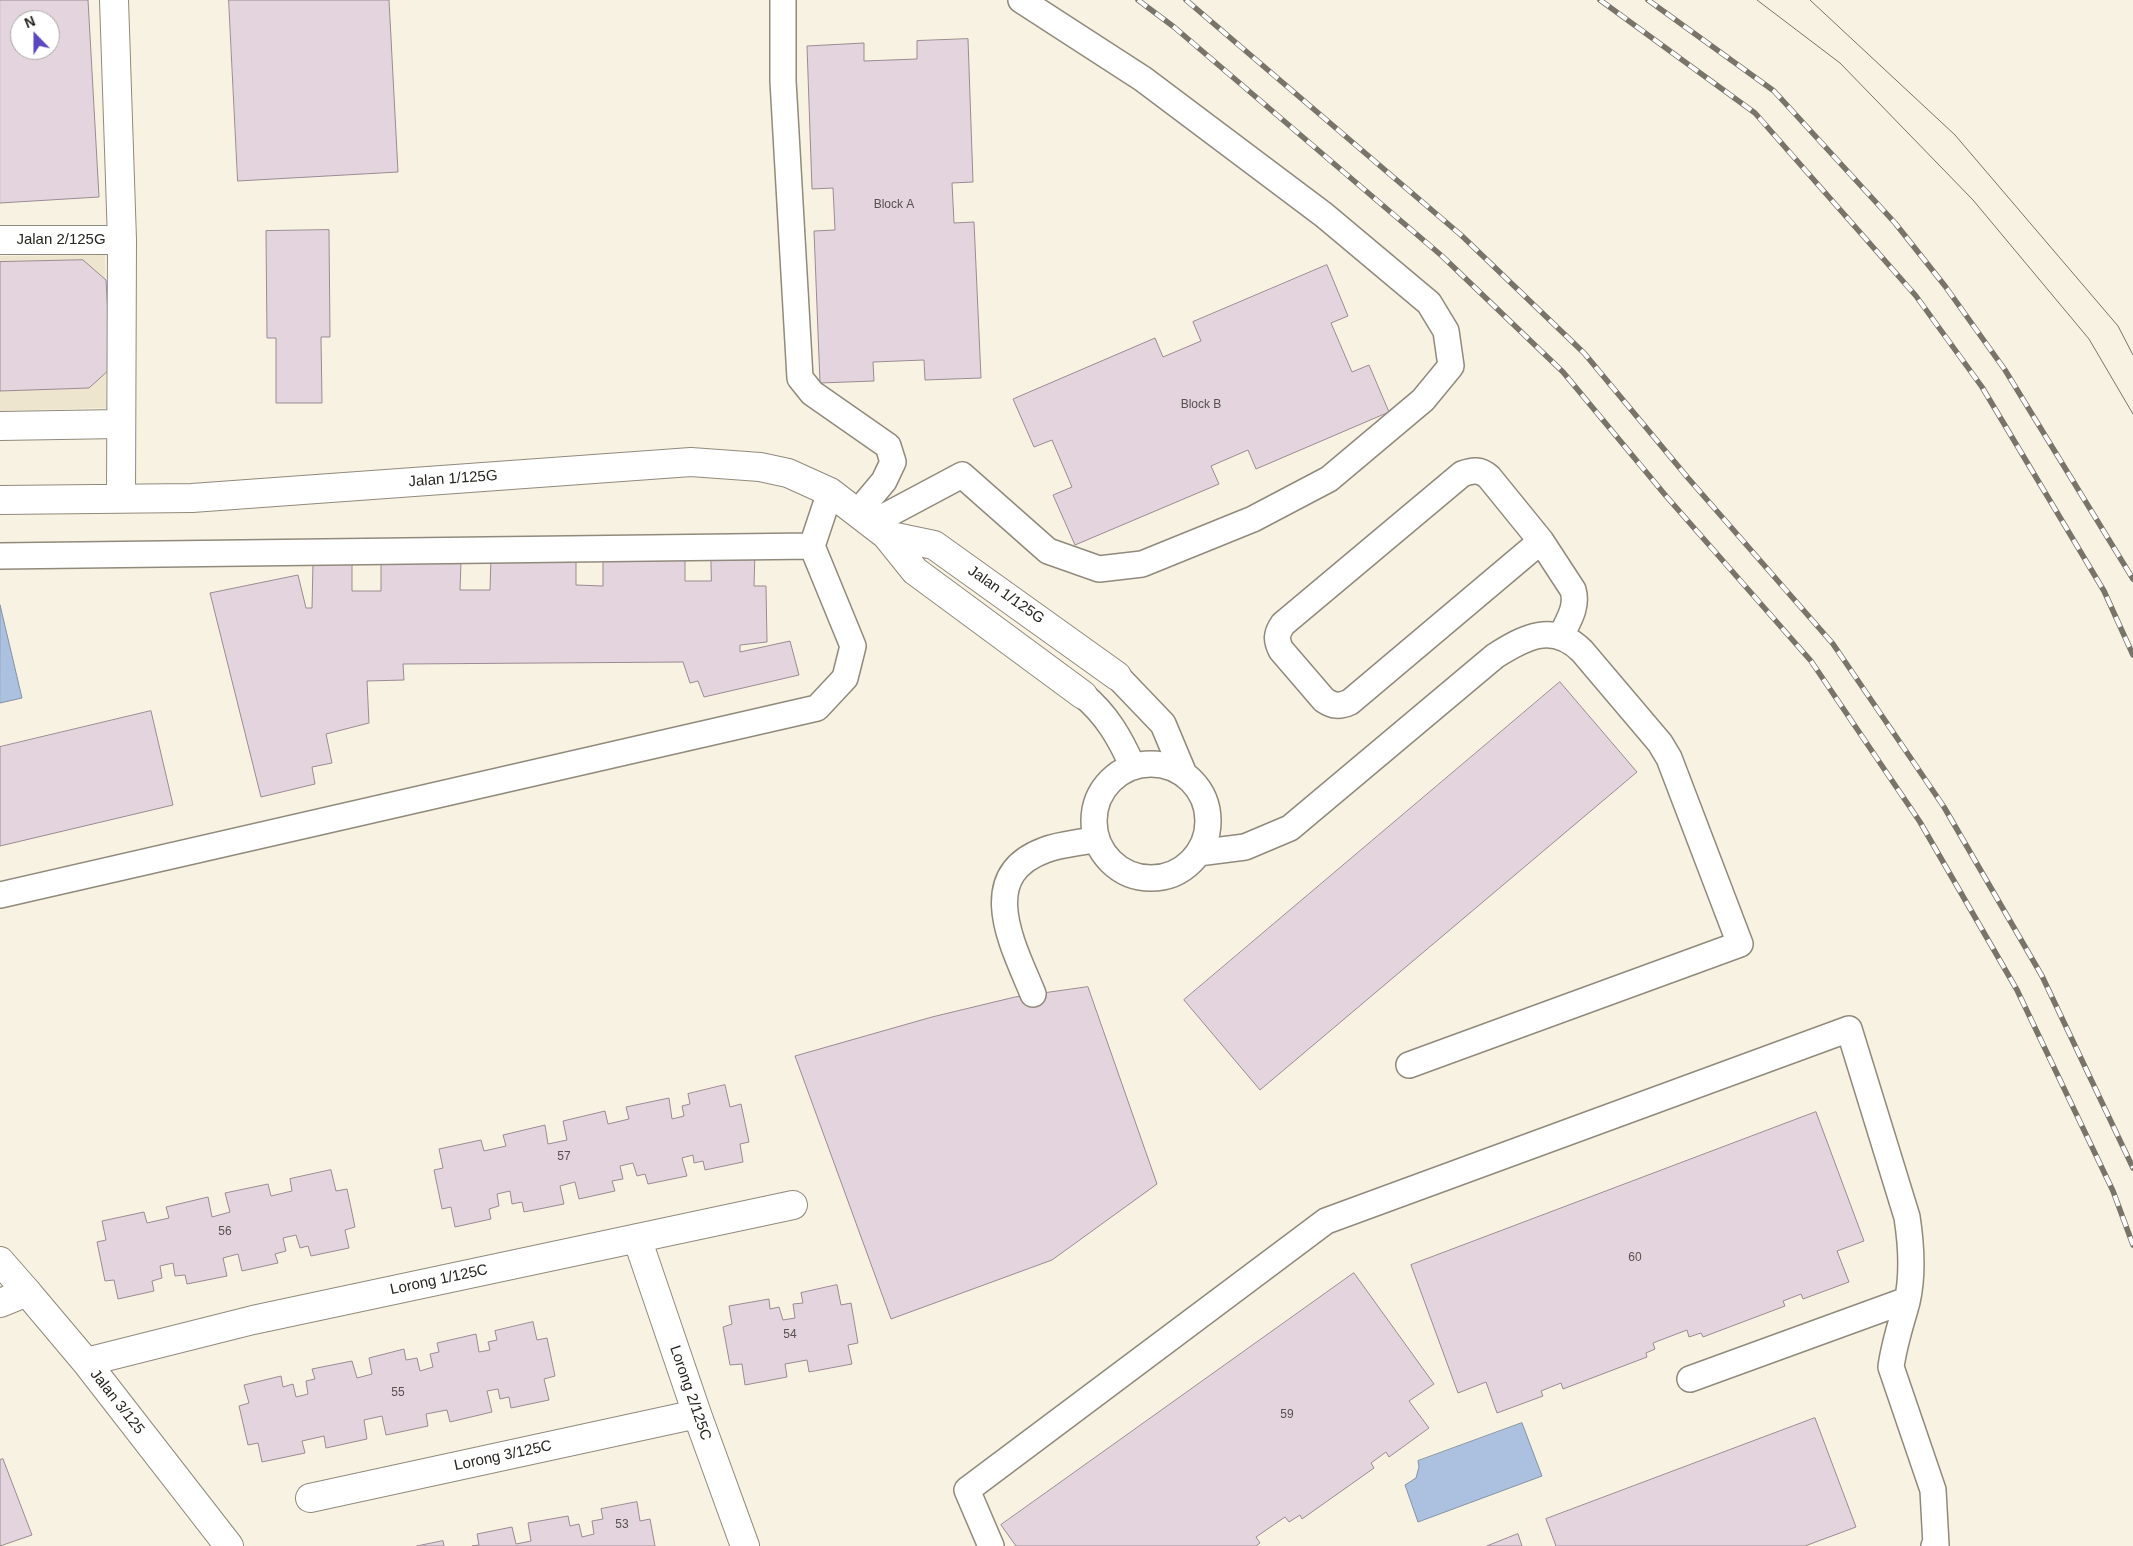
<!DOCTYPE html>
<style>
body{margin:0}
#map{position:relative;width:2133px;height:1546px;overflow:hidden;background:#f8f2e2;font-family:Helvetica,sans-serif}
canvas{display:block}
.north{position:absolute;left:10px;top:10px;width:50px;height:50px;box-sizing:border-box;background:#fff;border:1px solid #a9a8a5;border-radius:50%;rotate:338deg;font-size:14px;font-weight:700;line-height:20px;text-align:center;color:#27251f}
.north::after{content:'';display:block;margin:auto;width:18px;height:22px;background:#5b48c0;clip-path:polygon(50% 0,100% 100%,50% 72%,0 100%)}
</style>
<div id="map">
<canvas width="2133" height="1546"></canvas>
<div class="north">N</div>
</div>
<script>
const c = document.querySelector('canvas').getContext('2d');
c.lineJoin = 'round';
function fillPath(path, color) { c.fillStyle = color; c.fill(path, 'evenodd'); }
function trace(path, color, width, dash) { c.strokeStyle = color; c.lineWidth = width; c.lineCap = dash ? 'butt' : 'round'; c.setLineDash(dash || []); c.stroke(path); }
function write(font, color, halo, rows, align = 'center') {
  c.font = font + ' Helvetica,sans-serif'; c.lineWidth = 4.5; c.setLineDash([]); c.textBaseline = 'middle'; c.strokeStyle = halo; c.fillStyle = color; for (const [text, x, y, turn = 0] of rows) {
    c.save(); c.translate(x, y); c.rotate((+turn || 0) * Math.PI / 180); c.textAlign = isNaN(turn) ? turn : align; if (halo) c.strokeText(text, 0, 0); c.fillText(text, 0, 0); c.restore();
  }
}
const built = new Path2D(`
 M105,255L106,408L0,411V256Z`);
const water = new Path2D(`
 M0,605L22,698L0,703Z
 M1522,1423L1542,1476L1418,1522L1405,1485L1416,1478L1419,1467L1418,1461Z`);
const building = new Path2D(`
 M0,0H88L99,197L0,203ZM20,20H50V50H20Z
 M229,0H389L398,172L238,181Z
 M968,39L973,182L952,183L954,223L974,222L981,378L925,380L924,360L873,362L874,381L820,383L814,231L835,230L833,188L812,189L807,46L864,43V61L917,59V41Z
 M329,230L330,337H321L322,403H276V338H267L266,231Z
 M83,260L106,280L111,368L89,388L0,391V262Z
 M1327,265L1348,316L1331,323L1352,372L1369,365L1389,412L1256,469L1248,450L1211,466L1219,484L1075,545L1053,495L1072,487L1052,440L1034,447L1013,399L1155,338L1163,357L1201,341L1193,322Z
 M711,550H755L754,586H766L767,642L740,645V652L790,641L799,675L704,697L698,681L690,683L683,662L403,664L404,680L367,681L369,723L326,734L332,763L312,767L315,784L261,797L210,593L298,575L306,608H312L313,562H352V591H381V562H461L460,590H490L491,556H576V585L603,586V553L685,552V581H711Z
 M1560,682L1637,772L1260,1090L1184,1000Z
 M151,711L173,805L0,846V747Z
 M1088,987L1157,1184L1052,1260L891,1319L795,1056L932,1017L1015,997Z
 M725,1085L730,1107L741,1104L749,1142L740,1144L743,1162L705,1170L703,1161L694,1163L693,1155L682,1158L687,1176L648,1184L645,1174L637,1176L633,1163L620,1166L623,1179L612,1181L615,1191L579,1199L575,1182L560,1186L564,1204L524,1212L522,1202L512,1204L510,1191L497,1194L499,1206L489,1209L491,1219L455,1227L451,1207L442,1209L434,1170L443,1168L439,1149L481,1140L484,1151L506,1146L503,1135L545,1125L548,1144L567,1140L563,1121L605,1111L608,1124L629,1119L626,1107L669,1098L672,1119L684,1116L682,1106L690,1104L688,1094Z
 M1816,1112L1864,1241L1837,1251L1849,1282L1803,1299L1801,1294L1783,1301L1785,1306L1703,1337L1701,1333L1689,1337L1687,1330L1653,1343L1655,1349L1646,1353L1647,1357L1563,1389L1561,1383L1541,1391L1543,1396L1497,1413L1486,1382L1458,1393L1411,1265Z
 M331,1170L336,1191L347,1189L355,1227L345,1230L349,1248L311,1256L308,1246L300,1248L296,1235L283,1238L286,1251L275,1254L278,1263L242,1271L238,1254L223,1258L227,1276L187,1284L185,1275L175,1276L173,1263L160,1266L162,1278L152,1281L154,1291L118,1299L114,1280L105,1281L97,1242L106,1240L102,1221L144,1212L147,1223L169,1218L166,1207L208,1197L212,1217L230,1212L225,1193L268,1184L271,1196L292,1191L290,1179Z
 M1354,1273L1434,1384L1409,1401L1429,1428L1389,1457L1386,1452L1371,1463L1374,1468L1302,1519L1300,1515L1289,1522L1285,1517L1256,1537L1260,1543L1256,1546H1016L1001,1525Z
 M837,1285L841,1305L851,1303L858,1343L848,1345L852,1364L809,1372L807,1360L785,1364L787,1377L745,1385L742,1364L730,1365L723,1327L732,1324L729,1306L769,1299L770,1309L779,1307L783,1320L795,1318L793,1304L803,1303L801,1293Z
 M533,1322L537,1340L547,1338L555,1376L544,1379L549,1400L511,1408L509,1397L500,1399L498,1389L487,1391L492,1412L450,1422L447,1410L426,1414L428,1426L386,1435L382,1416L364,1420L367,1439L326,1448L324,1436L302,1441L305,1453L262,1462L258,1443L248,1445L239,1406L249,1403L244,1385L281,1376L283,1387L293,1384L296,1397L308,1394L306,1381L315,1379L312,1369L352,1361L357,1378L372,1374L369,1358L404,1349L406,1360L417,1358L420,1371L433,1367L430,1354L439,1352L437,1343L476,1334L479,1352L490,1350L488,1342L497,1340L495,1331Z
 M1815,1418L1856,1527L1805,1546H1556L1546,1519Z
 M3,1459L32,1535L0,1546V1460Z
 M637,1502L640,1521L650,1519L655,1546H472L479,1545L477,1534L512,1527L516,1544L531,1541L528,1523L568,1516L570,1526L579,1524L582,1537L594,1534L592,1521L603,1519L601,1509Z
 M1518,1534L1522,1546H1487Z
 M443,1541L444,1546H417Z`);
const service = new Path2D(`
 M783,0V81L800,378L812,393L888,446L893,462L884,481L858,512
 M872,523L962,475L1048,551L1099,569L1142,564L1253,519L1329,479L1423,400L1451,366L1446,331L1429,303L1324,215L1143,79L1021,0
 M1541,541L1350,702C1339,707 1333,706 1324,700L1281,650C1276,640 1276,634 1283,624L1462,474C1473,470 1480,469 1489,477L1541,541L1573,590C1578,607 1568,621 1561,636
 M0,556L812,546
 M1117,676L1163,724L1184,774
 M1083,695C1107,715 1120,738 1133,767
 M1094 821a57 57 0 1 1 114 0a57 57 0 1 1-114 0Z
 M1198,853L1245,847L1290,828L1495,656C1525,637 1553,622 1582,651L1660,743L1669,758L1740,944L1409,1065
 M0,895L817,708L845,678L853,646L812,546L830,492
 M1033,994C1014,947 974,876 1045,850C1061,844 1080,843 1097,839
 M1690,1379L1907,1300
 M991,1546L967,1490L1326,1221L1849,1029L1907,1217C1911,1243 1913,1276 1907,1302C1901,1324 1894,1344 1891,1367L1933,1490L1936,1545L1934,1546`);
const minor = new Path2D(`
 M114,0L122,240L121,498
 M0,240H122
 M0,426L120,424
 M0,500L192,498L691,462L760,467L788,473L830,492L886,535L915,571L1083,695
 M886,535L934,545L1117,676
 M637,1238L697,1414L745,1546
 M27,1292L86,1362L229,1546
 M86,1362L253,1320L793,1205
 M310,1498L697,1414`);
const tertiary = new Path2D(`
 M0,1261L27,1292L0,1303`);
const tram = new Path2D(`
 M1757,0L1840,63L1973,200L2089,339L2133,414
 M1810,0L1955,135L2118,326L2133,355`);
const rail = new Path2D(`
 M1138,0L1174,27L1442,256L1563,372L1666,496L1811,661L1920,822L2017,990L2113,1191L2133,1245
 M1186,0L1461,235L1584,353L1688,478L1833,644L1944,807L2042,976L2133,1168
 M1600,0L1755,113L1916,296L1982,387L2104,591L2133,655
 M1648,0L1774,91L1895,223L1945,286L2005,370L2133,579`);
const numberNames = [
 ["Block A",894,205],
 ["Block B",1201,405],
 ["57",564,1157],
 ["56",225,1232],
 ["60",1635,1258],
 ["54",790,1335],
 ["55",398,1393],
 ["59",1287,1415],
 ["53",622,1525]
];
const streetNames = [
 ["Jalan 2/125G",61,240],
 ["Jalan 1/125G",453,479,-4],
 ["Jalan 1/125G",1006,595,35],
 ["Lorong 1/125C",439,1280,-12],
 ["Lorong 2/125C",690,1393,71],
 ["Jalan 3/125",117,1402,52],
 ["Lorong 3/125C",503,1456,-12]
];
fillPath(built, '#eee5cf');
fillPath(water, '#abc1df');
trace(water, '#8392a5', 1);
fillPath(building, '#e4d4dd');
trace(building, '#9a8b93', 1);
trace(service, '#908a7c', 28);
trace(minor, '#908a7c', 30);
trace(tertiary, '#908a7c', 30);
trace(service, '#fff', 25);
trace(minor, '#fff', 28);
trace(tertiary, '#fff', 28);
trace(tram, '#78746a', 1);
trace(rail, '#78746a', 5.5);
trace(rail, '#fff', 4, [11]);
write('12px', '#56514e', null, numberNames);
write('15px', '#27251f', '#fff', streetNames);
</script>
